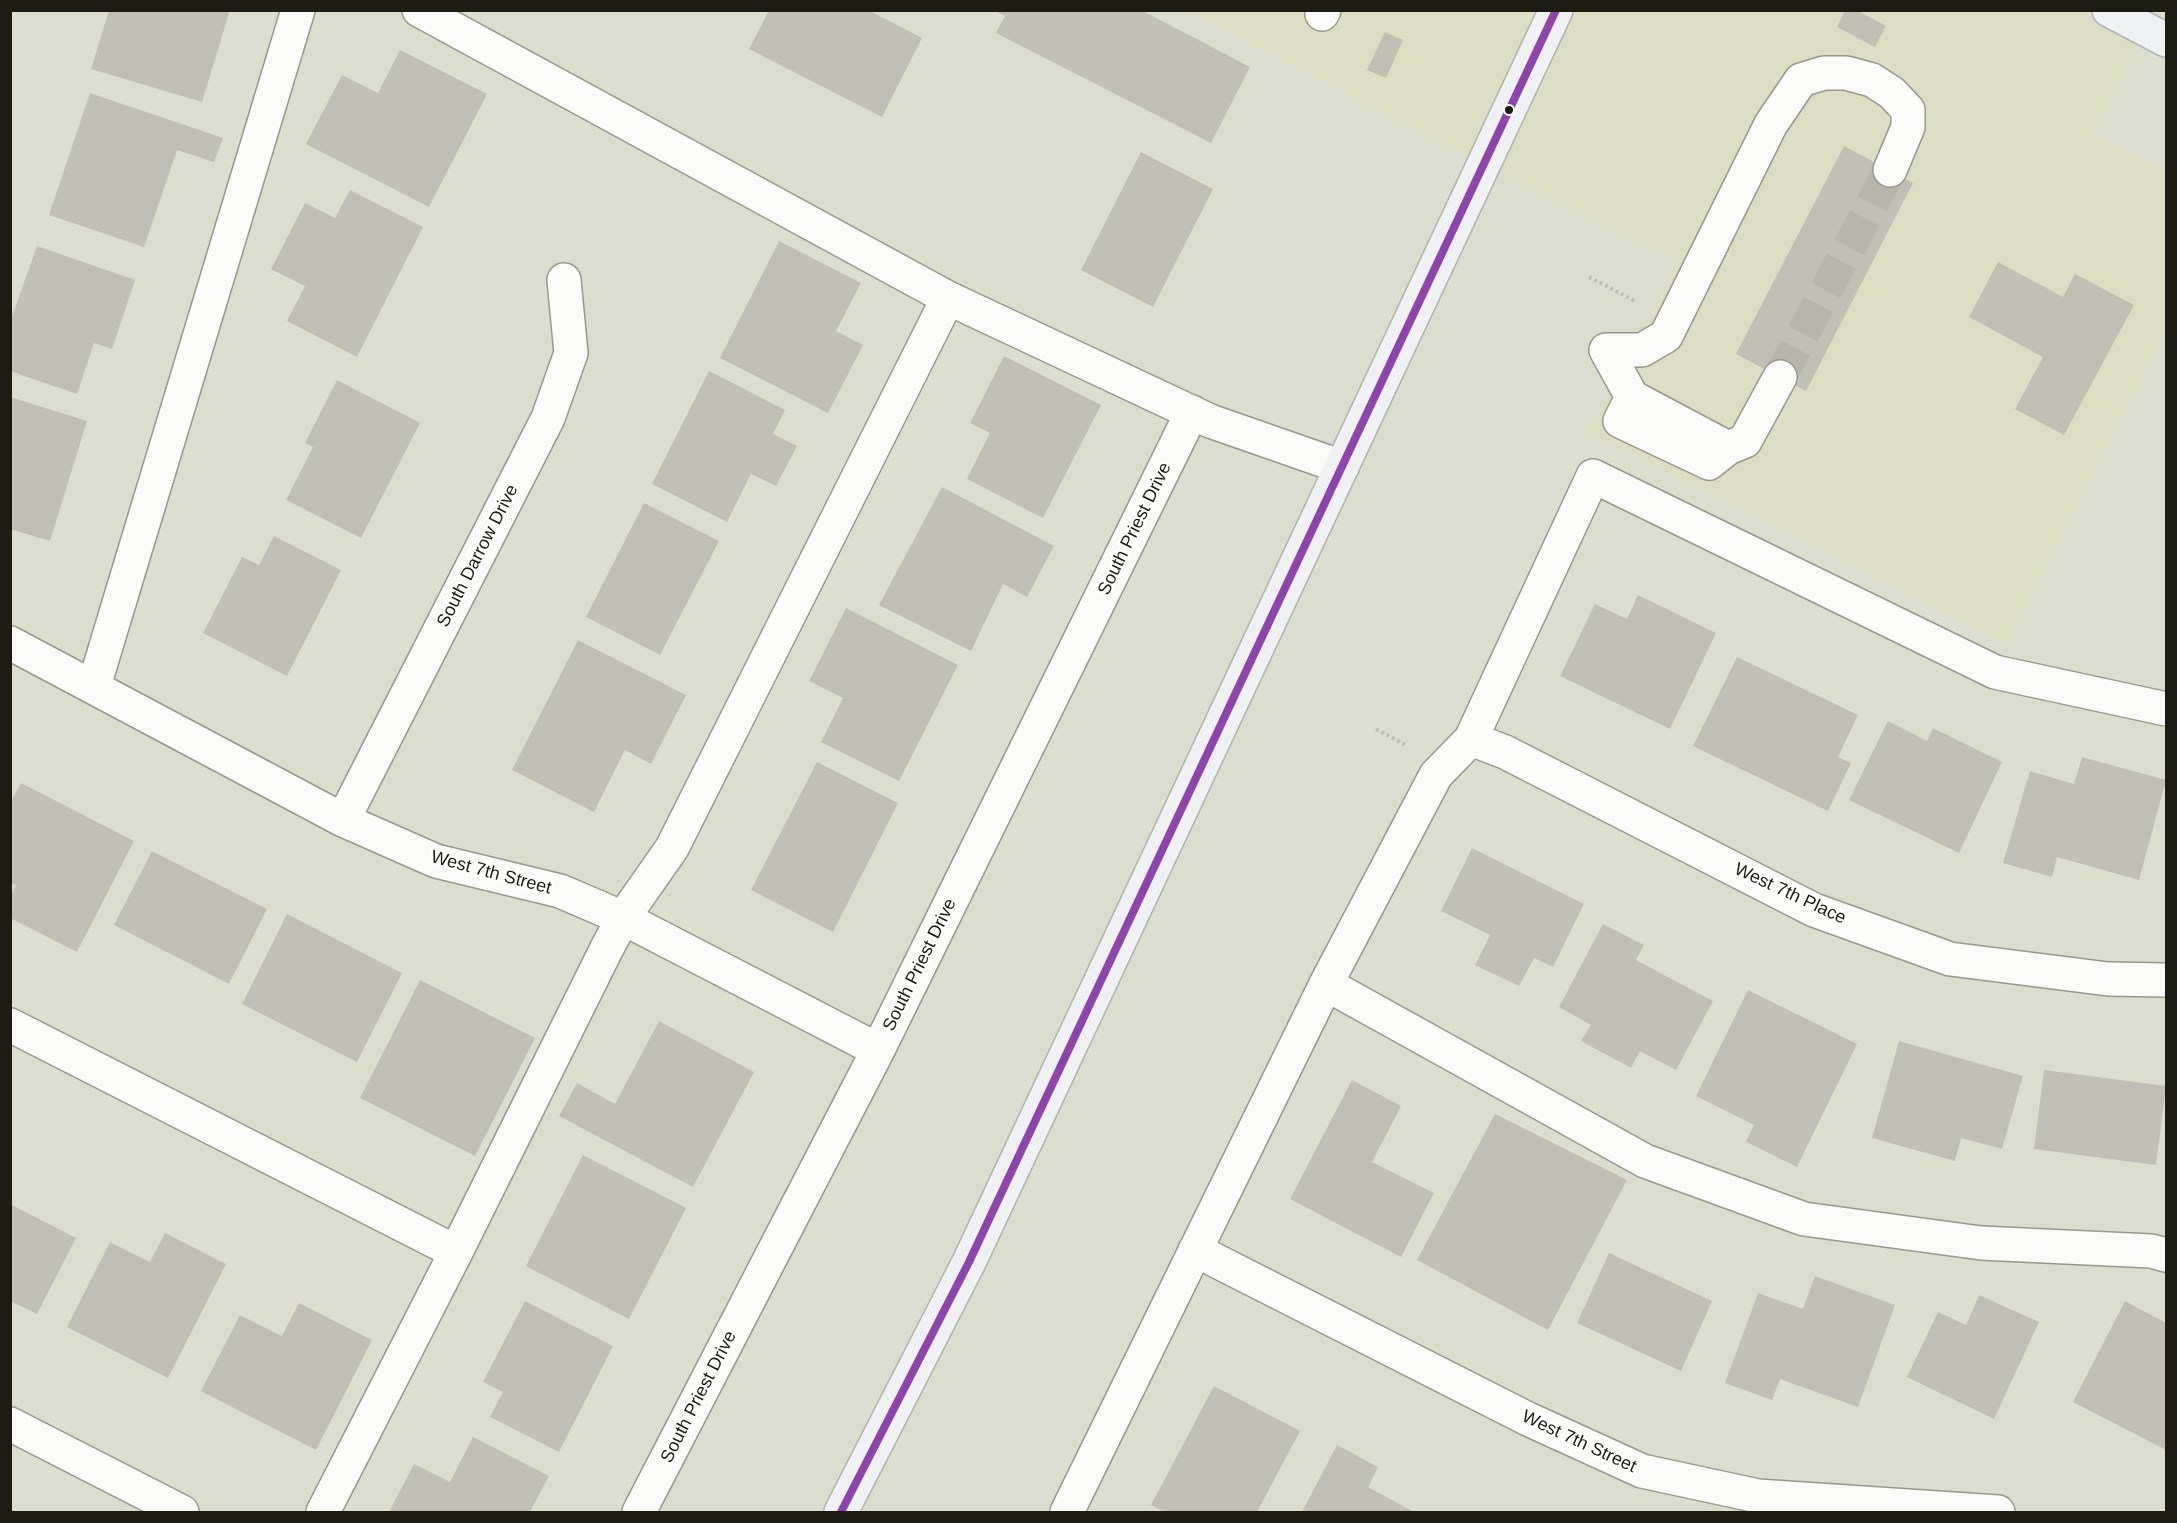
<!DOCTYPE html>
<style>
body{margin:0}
#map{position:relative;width:2177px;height:1523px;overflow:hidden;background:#dcdecd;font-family:Helvetica,sans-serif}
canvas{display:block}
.frame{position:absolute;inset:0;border:12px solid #1c1c12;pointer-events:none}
</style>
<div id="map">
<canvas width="2177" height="1523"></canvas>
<div class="frame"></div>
</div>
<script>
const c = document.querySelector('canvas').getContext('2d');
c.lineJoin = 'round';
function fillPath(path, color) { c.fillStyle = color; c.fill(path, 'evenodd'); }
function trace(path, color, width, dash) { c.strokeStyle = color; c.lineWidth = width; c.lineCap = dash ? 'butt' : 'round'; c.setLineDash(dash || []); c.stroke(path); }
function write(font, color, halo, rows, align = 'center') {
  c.font = font + ' Helvetica,sans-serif'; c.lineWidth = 4.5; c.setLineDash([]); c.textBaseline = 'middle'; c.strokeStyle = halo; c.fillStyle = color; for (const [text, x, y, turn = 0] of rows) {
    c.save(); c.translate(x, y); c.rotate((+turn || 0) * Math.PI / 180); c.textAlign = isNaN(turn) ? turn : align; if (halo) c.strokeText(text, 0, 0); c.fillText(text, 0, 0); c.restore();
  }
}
const built = new Path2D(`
 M1186,11H2153L2092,133L2166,170V329L2005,643L1589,432L1677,260Z`);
const building = new Path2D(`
 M109,10H230L202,102L91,69Z
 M769,10H868L922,38L882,117L749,49Z
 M993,10H1141L1250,67L1211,143L996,33L1005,16Z
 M1845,10H1856L1886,26L1875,47L1837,27Z
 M1385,32L1403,40L1386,78L1367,70Z
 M400,50L487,94L429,207L306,144L342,75L378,93Z
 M90,93L223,138L214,162L177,150L144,247L49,215Z
 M1844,146L1913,183L1806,391L1736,354Z
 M1141,152L1213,189L1153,307L1081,270Z
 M350,190L423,227L357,357L287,321L305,286L271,269L305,203L335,218Z
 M779,241L861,283L836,331L863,345L828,413L720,358Z
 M37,246L135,280L112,349L94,343L77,394L10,371V322Z
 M1998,262L2063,297L2075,274L2134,305L2064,435L2015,409L2043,357L1969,317Z
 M1004,356L1101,405L1043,518L967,479L990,433L970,423Z
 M709,371L785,410L773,434L797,446L776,486L751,474L727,522L652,484Z
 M337,380L420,423L361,538L286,500L313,447L305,443Z
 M10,397L87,421L50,541L10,529Z
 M942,487L1054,546L1027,597L1003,584L971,651L879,605Z
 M644,503L719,541L660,655L586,617Z
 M274,536L341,570L287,676L203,633L242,557L259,565Z
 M1638,595L1716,633L1670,729L1560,676L1595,604L1627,619Z
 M846,608L958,665L899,781L821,742L843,698L809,681Z
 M578,640L686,695L651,764L625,750L594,812L512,770Z
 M1737,657L1858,715L1838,757L1851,763L1828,811L1693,746Z
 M1888,721L1927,741L1933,728L2002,762L1959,853L1849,800Z
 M2082,757L2166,780L2139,880L2057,857L2052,877L2003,863L2030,771L2074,784Z
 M817,762L898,803L833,932L751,890Z
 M21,783L134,841L77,952L10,918V897L16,885L10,882V803Z
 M1472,848L1584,904L1553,967L1534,958L1519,986L1475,965L1490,935L1441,911Z
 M152,851L267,909L229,984L114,925Z
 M287,914L402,973L357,1062L242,1004Z
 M1603,924L1644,945L1636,960L1713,1001L1676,1070L1640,1051L1631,1068L1581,1041L1591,1025L1559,1007Z
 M420,980L535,1038L475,1156L360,1098Z
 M1748,990L1857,1044L1797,1167L1746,1142L1754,1125L1696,1096Z
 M659,1021L754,1072L693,1187L559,1116L577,1083L615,1104Z
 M1899,1041L2023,1076L2002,1149L1961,1138L1955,1161L1872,1138Z
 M2044,1070L2166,1086L2156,1165L2034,1149Z
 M1352,1080L1401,1106L1372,1162L1434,1193L1401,1257L1290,1199Z
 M1495,1114L1627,1180L1548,1330L1417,1260Z
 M583,1155L686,1208L629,1319L526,1266Z
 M10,1204L76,1238L37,1314L10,1301Z
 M165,1233L226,1264L168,1378L67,1327L110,1242L150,1262Z
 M1609,1253L1712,1301L1681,1371L1577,1323Z
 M1815,1276L1895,1305L1858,1407L1780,1379L1772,1400L1725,1383L1758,1293L1803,1309Z
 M1979,1295L2039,1322L1994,1419L1907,1377L1938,1312L1966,1325Z
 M525,1301L613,1346L559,1452L490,1417L503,1392L483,1382Z
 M2125,1301L2166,1323V1450L2073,1402Z
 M299,1303L372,1340L316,1450L201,1391L240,1315L282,1336Z
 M1214,1386L1300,1431L1257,1512H1164L1151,1505Z
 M473,1437L549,1476L530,1512H389L414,1464L450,1482Z
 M1337,1445L1378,1467L1368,1487L1414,1512H1302Z`);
const minorTunnel = new Path2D(`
 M1780,377L1890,170`);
const path = new Path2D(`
 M1589,277L1635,301
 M1376,729L1406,745`);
const minor = new Path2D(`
 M419,10L948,298L1210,421L1342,467
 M1322,14L1324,10
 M1780,377L1745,441L1728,448L1632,397L1606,350H1642L1666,336L1771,124L1801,80L1824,73H1846L1872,80L1892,93L1908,110V127L1890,170
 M1632,397L1620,421L1709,463L1728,448
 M10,643L343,820L436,861L560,891L623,918L878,1050
 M94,686L298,10
 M1471,739L1505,752L1814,910L1950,959L2108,979L2166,980
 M343,820L548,418L571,353L564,280
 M1326,984L1645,1161L1804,1219L1981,1243L2151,1251L2166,1255
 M10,1025L456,1252
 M1195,1250L1528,1419L1642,1471L1758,1496L1998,1512
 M10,1424L182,1512
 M323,1512L456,1252L607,948L623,918L672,848L948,298
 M639,1512L878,1050L1192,412
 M1067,1512L1326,984L1436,775L1471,739L1593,476L1995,672L2166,709`);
const major = new Path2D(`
 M2109,10L2166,40
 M841,1512L969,1262L1556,10`);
const bus1 = new Path2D(`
 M841,1512L969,1262L1556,10`);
const markers = [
 [1509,110,5,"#1c1c12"]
];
const streetNames = [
 ["South Priest Drive",1135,529,-64],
 ["South Darrow Drive",478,556,-63],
 ["West 7th Street",491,873,15],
 ["West 7th Place",1790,894,25],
 ["South Priest Drive",920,965,-64],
 ["South Priest Drive",699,1397,-63],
 ["West 7th Street",1579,1442,25]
];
fillPath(built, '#dbdec2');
fillPath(building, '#c0c1b4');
trace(minorTunnel, '#b6b7a8', 33, [33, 16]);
trace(minor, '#98998c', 36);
trace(major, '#b1b4b2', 36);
trace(path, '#bfbfb9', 4, [3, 3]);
trace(minor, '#fafaf8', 33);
trace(major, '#f0f1f2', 33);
trace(bus1, '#8e44ad', 8);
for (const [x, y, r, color] of markers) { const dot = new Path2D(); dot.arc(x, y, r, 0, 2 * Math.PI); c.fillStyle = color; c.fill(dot); trace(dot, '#fff', 2); }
write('18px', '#1c1c12', '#fff', streetNames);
</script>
